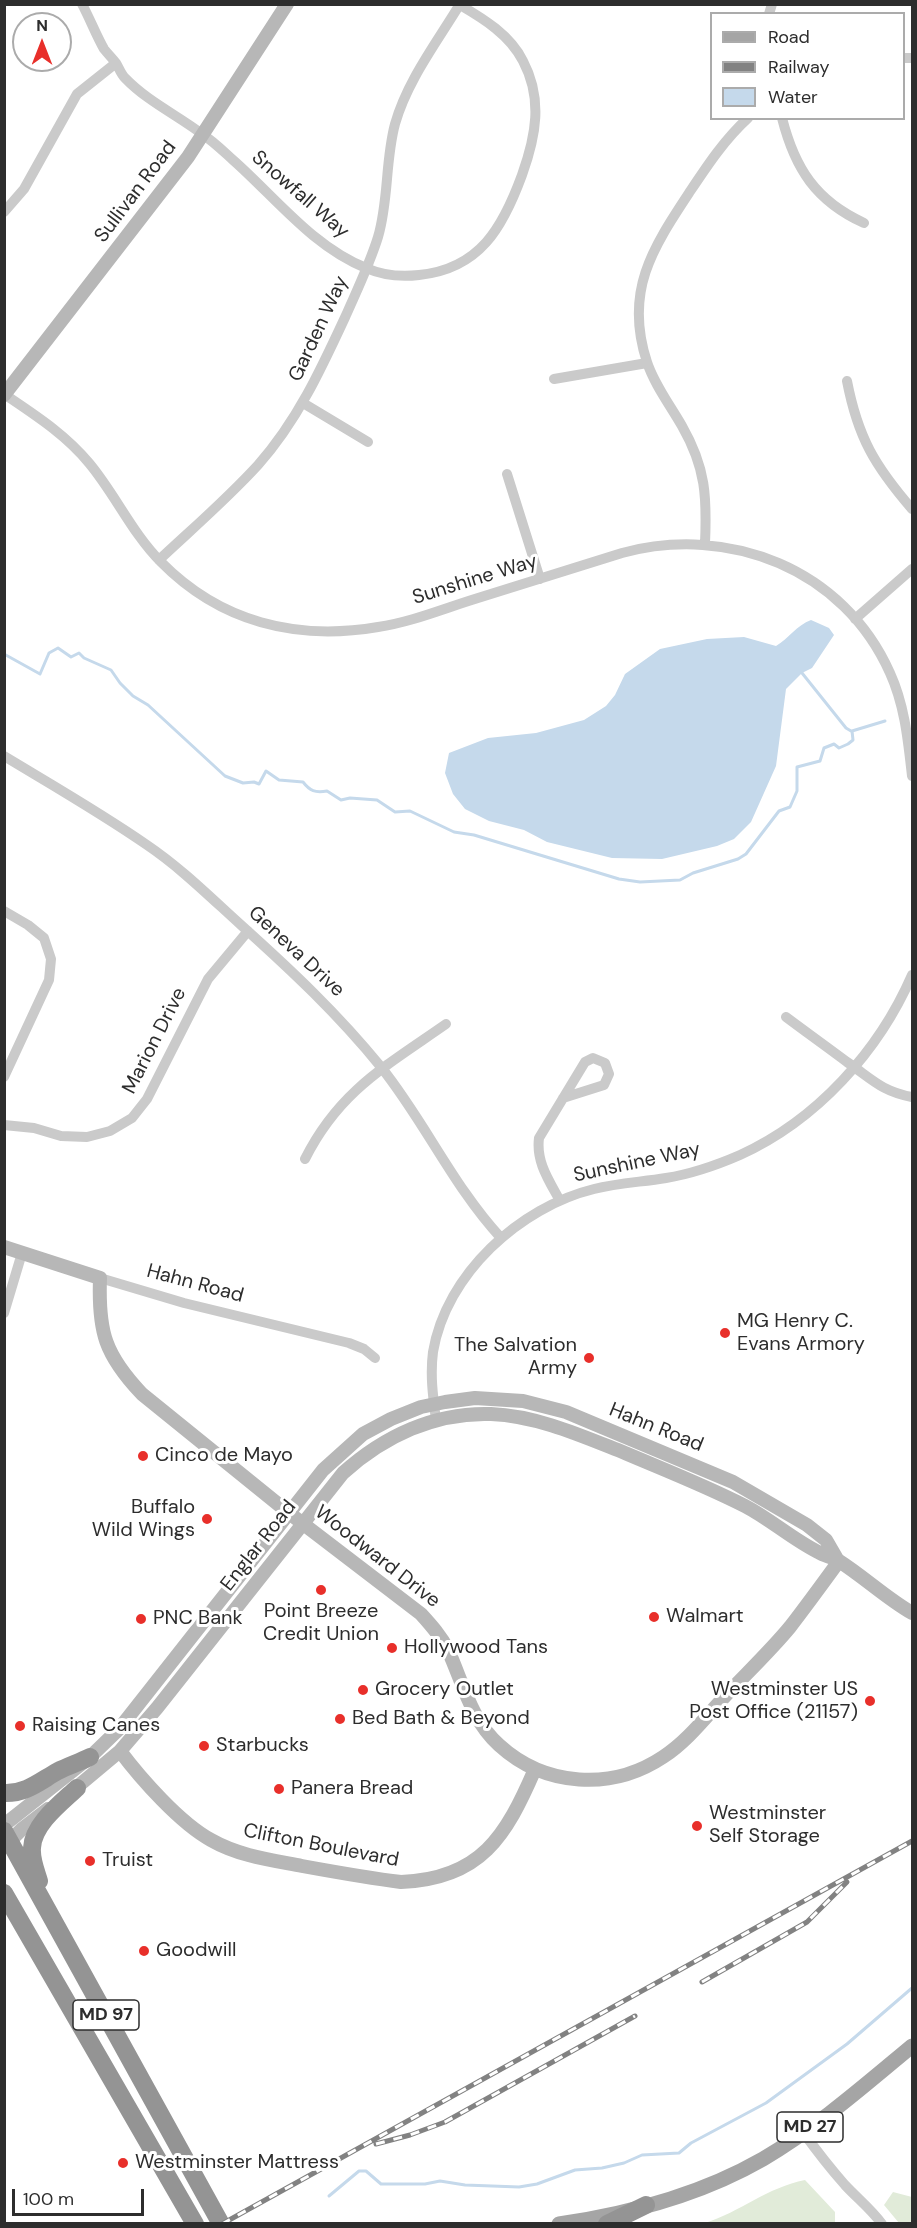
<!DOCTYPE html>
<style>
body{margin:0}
#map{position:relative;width:917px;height:2228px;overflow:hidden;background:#fff;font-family:"DM Sans",sans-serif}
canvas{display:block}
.frame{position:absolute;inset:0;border:6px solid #2d2d2d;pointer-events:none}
.legend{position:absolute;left:710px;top:12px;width:195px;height:108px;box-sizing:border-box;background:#fff;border:2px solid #ababab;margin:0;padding:8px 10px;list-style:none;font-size:18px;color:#2d2d2d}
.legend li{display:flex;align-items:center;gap:12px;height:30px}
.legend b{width:30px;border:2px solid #ababab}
.north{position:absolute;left:12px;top:12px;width:60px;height:60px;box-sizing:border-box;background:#fff;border:2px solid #ababab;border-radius:50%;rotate:0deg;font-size:16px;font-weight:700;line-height:24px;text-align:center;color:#2d2d2d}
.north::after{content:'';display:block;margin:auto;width:21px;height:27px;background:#e82f2a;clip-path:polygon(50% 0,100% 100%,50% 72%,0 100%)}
.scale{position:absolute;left:12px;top:2189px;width:132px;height:27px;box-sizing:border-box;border:3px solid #2d2d2d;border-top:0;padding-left:8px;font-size:18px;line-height:21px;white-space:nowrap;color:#2d2d2d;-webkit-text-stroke:4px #fff;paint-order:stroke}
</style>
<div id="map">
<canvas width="917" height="2228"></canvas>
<div class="frame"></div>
<ul class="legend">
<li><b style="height:8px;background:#a5a5a5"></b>Road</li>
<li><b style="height:8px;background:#828282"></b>Railway</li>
<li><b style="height:16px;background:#c5d9eb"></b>Water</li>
</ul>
<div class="north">N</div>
<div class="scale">100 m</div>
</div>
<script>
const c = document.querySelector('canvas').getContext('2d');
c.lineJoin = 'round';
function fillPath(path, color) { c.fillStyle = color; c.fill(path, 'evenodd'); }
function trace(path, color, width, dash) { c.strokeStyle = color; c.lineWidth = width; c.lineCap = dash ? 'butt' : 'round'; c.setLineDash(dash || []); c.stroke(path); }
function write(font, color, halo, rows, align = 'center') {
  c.font = font + ' "DM Sans",sans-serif'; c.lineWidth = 6; c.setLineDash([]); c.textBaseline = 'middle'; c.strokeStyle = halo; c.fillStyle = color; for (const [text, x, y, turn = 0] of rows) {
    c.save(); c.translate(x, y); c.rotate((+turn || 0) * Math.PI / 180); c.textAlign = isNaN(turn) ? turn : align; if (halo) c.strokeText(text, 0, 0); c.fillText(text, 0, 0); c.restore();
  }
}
const green = new Path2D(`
 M805,2180L835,2212V2223H705C740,2212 768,2187 805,2180Z
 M893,2192L912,2197V2223H899L884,2205Z`);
const water = new Path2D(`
 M811,620L829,628L834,635L812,668L802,673L786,689L776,766L751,822L734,839L717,846L662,859L612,858L547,842L524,830L489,821L465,809L453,794L445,773L449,753L488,738L536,733L584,720L606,706L615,695L625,674L660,649L707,639L744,637L776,646C788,639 797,625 811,620Z`);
const stream = new Path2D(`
 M4,654L40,674L49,653L58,648L71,657L79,653L84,658L111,670L120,683L133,696L148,705L225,776L243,783L254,782L259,784L266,771L279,780L303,782C310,791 315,793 327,791L341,800L350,798L377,800L395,812L410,811L454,832L474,835L619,879L640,882L680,880L693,873L738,859L746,854L779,811L790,807L797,791V767L820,761L824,748L834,744L839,748L848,744L853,740L852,731L885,721
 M802,673L846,728L851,731
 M329,2196L359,2171H366L381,2184H425L440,2181L465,2185L519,2187L537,2184L575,2170L602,2168L624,2163L642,2155L679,2153L691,2143L766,2103L847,2044L912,1988`);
const street = new Path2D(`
 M82,4C90,19 96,35 104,49C108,54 112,58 116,63C119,68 121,74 125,78C147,101 177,115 202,134C213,141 223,151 233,160C275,197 313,247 366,268C382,275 402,277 419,275C480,269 503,227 522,175C536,136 543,99 523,61C510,35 484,19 460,5
 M769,14L772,4
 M904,58H912
 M782,118C795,169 816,201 864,223
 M4,212L24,189L77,94L116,63
 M554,379L647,363
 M847,381C858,438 875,466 912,509
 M4,394C35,415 65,434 89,463C115,494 132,533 161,562C220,622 296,641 378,627C412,622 445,608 478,598C526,583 574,568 622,553C729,524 844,569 890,673C905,706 908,741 912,776
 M303,403L368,442
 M507,474L540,579
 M705,544C707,497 706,468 682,426C670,405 654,384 647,362C624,292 652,249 689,193C707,166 724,140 748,118
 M159,560C192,529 227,499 258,465C298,420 322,367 347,313C358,288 370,263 378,237C389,200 385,161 395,124C407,81 437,42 460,4
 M855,619L912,569
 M4,756C52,785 101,813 147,845C181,868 210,897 241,925C292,971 337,1013 381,1067C425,1122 453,1186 501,1238
 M4,911L28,925L44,938L51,959L49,980L4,1077
 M786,1017C806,1032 827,1047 847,1062C872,1079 881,1091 912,1097
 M4,1125L34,1128L61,1136L87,1137L110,1131L132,1118L147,1099L208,979L248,931
 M305,1159C339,1091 386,1066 446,1024
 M559,1199C548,1179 536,1161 539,1138L585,1062L593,1058L605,1063L609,1074L604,1085L563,1098
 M100,1278L184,1303L349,1343L364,1349L375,1358
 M4,1313L22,1253
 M436,1420C433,1397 430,1375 433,1352C446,1274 520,1207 594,1189C618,1183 642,1182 666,1178C691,1174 717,1165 740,1155C817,1120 879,1051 912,975
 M803,2132C816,2150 830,2168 845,2185C857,2198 871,2209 882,2224`);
const secondary = new Path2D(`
 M4,395L188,157L287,4
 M4,1247L100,1278C98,1332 105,1355 142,1394L289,1513L421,1614C431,1625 441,1636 448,1650C463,1683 471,1720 499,1745C545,1787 612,1791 663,1757C688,1741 708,1714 728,1693C749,1671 771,1650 790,1627C807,1605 823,1583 839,1561
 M120,1751C141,1779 180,1823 211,1840C239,1856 271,1860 302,1866C335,1872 368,1878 401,1882C481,1879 506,1836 535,1769
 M71,1792L120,1751L157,1708L343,1473C384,1436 435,1412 491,1414C538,1416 582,1436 625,1453C665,1470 706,1486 745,1506C770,1519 792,1539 818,1552C824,1556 832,1557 839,1561C864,1577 886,1598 912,1613
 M4,1825L90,1757L119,1729L323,1470L363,1434L391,1419L421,1407L445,1402L475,1398L523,1401L566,1412L733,1482L807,1525L826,1540L837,1559
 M4,1847L22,1829L48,1809`);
const primary = new Path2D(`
 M559,2224C628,2214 702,2194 763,2159C816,2128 865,2085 912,2046`);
const highway = new Path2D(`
 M4,1793C26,1794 40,1781 58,1771C68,1766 80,1762 90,1757
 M4,1831L221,2224
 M39,1881C36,1871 31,1859 32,1848C33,1824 61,1803 77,1788
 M4,1893L195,2224
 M607,2224L646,2205`);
const rail = new Path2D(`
 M702,1982L807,1922L847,1882
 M376,2144L410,2135L445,2122L635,2016
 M222,2224L912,1841`);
const markers = [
 [725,1333,6,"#e82f2a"],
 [589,1358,6,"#e82f2a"],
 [143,1456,6,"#e82f2a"],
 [207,1519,6,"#e82f2a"],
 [321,1590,6,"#e82f2a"],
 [654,1617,6,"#e82f2a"],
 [141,1619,6,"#e82f2a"],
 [392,1648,6,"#e82f2a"],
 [363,1690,6,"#e82f2a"],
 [870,1701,6,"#e82f2a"],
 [340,1719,6,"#e82f2a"],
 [20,1726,6,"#e82f2a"],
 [204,1746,6,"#e82f2a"],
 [279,1789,6,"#e82f2a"],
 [697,1826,6,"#e82f2a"],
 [90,1861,6,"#e82f2a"],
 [144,1951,6,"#e82f2a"],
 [123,2163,6,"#e82f2a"]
];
const shields = [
 [106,2015,66],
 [810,2127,66]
];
const shieldNames = [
 ["MD 97",106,2015],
 ["MD 27",810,2127]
];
const streetNames = [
 ["Sullivan Road",136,192,-53],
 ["Snowfall Way",300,195,41],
 ["Garden Way",319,329,-65],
 ["Sunshine Way",475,580,-17],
 ["Geneva Drive",296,952,43],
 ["Marion Drive",155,1041,-63],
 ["Sunshine Way",637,1163,-12],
 ["Hahn Road",195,1284,15],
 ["Hahn Road",656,1428,22],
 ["Englar Road",259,1546,-52],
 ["Woodward Drive",377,1557,38],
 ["Clifton Boulevard",321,1846,11]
];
const poiNames = [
 ["MG Henry C.",737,1322],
 ["Evans Armory",737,1345],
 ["The Salvation",577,1346,"right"],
 ["Army",577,1369,"right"],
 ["Cinco de Mayo",155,1456],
 ["Buffalo",195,1508,"right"],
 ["Wild Wings",195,1531,"right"],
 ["Point Breeze",321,1612,"center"],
 ["Credit Union",321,1635,"center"],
 ["Walmart",666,1617],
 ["PNC Bank",153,1619],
 ["Hollywood Tans",404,1648],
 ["Grocery Outlet",375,1690],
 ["Westminster US",858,1690,"right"],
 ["Post Office (21157)",858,1713,"right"],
 ["Bed Bath & Beyond",352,1719],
 ["Raising Canes",32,1726],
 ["Starbucks",216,1746],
 ["Panera Bread",291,1789],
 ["Westminster",709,1814],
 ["Self Storage",709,1837],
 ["Truist",102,1861],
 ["Goodwill",156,1951],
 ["Westminster Mattress",135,2163]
];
fillPath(green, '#e1ebd9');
fillPath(water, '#c5d9eb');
trace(stream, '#c5d9eb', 3);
trace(street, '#cacaca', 10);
trace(secondary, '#b7b7b7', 14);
trace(primary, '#a5a5a5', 15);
trace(highway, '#949494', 18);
trace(rail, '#828282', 5);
trace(rail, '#fff', 3, [9]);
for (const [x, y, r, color] of markers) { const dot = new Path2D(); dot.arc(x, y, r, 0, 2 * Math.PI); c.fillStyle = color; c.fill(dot); trace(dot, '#fff', 2); }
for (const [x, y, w] of shields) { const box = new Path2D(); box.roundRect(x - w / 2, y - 15, w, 30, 4.5); c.fillStyle = '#fff'; c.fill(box); trace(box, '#2d2d2d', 1.5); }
write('bold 18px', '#2d2d2d', null, shieldNames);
write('20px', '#2d2d2d', '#fff', streetNames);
write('20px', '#2d2d2d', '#fff', poiNames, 'left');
</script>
